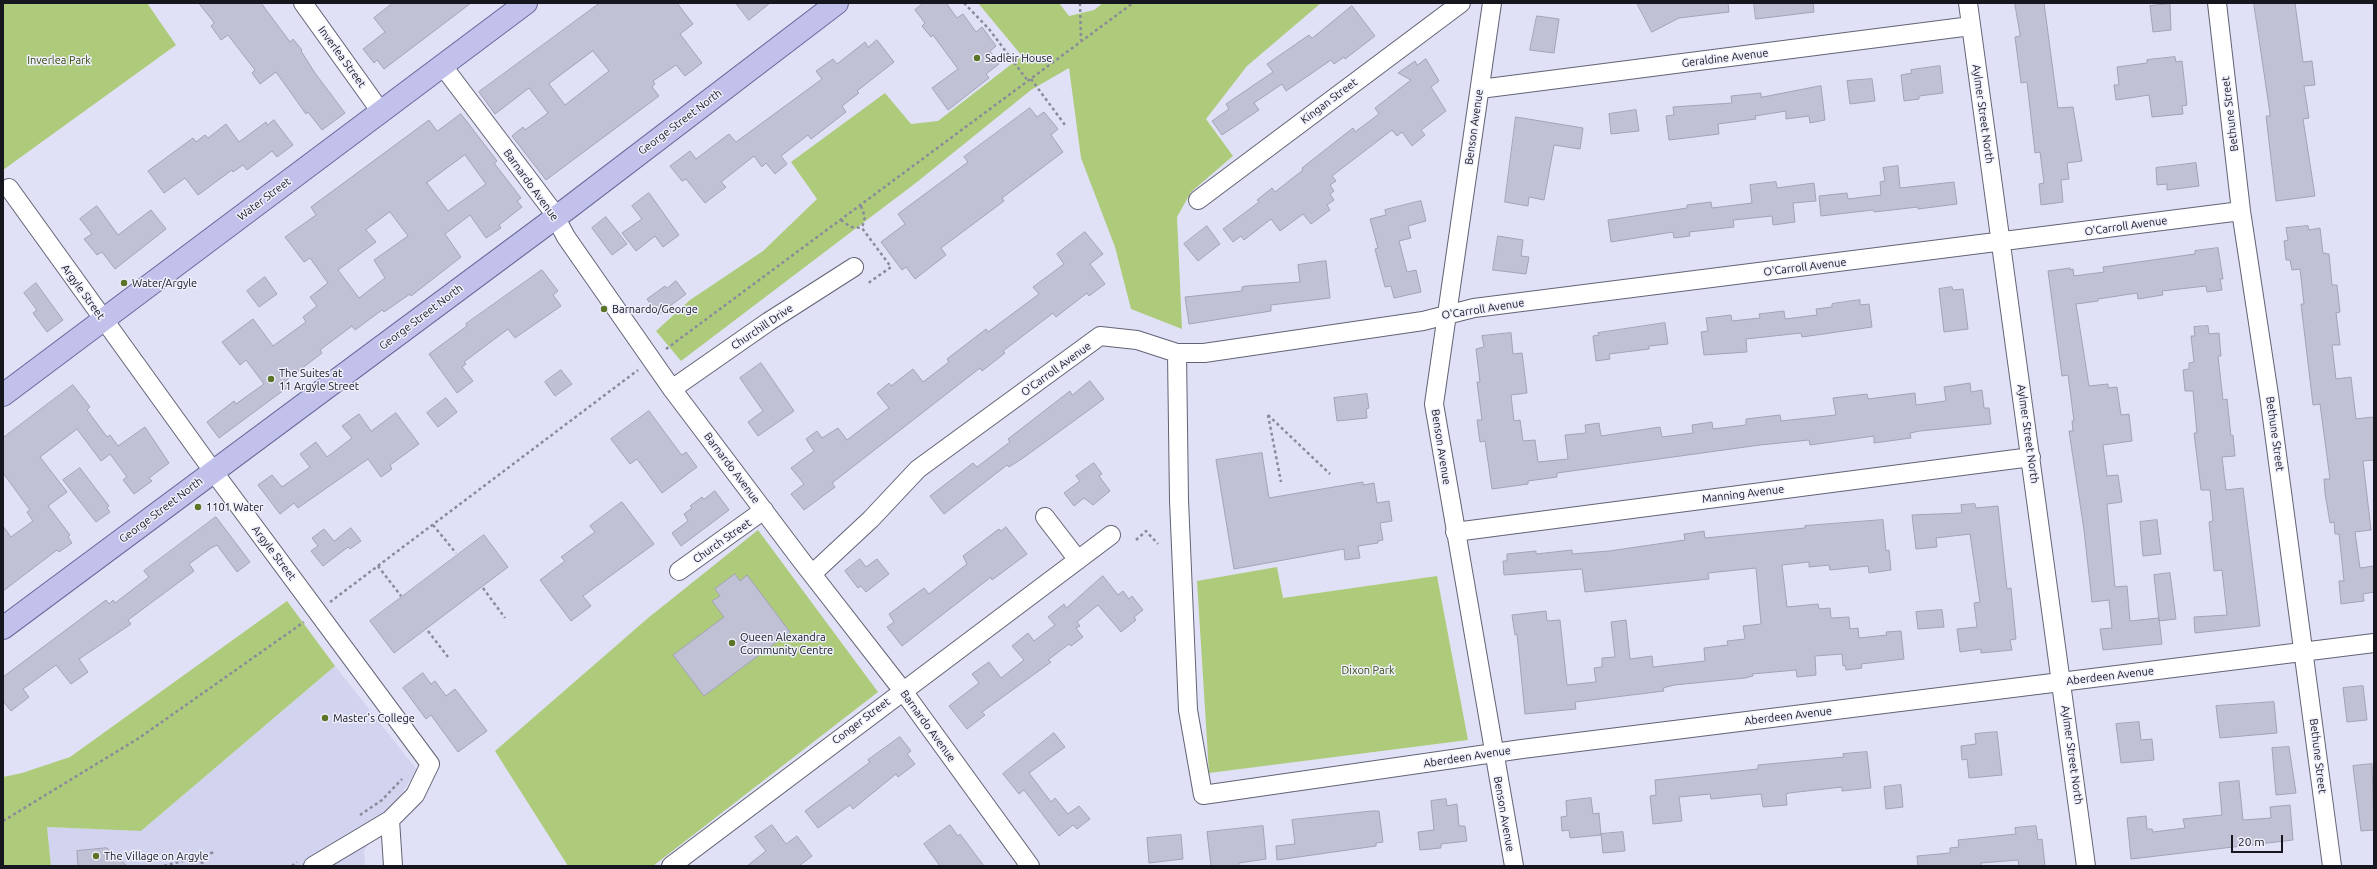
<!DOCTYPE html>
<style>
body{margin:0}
#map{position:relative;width:2377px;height:869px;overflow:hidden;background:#e0e1f6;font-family:Ubuntu,sans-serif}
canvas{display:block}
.frame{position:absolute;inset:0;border:4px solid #16161e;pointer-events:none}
.scale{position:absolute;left:2231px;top:835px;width:52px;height:18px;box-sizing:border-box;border:2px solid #16161e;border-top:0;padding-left:5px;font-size:12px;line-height:14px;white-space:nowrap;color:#16161e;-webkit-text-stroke:3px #eeeffc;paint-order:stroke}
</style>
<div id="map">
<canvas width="2377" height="869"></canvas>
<div class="frame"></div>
<div class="scale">20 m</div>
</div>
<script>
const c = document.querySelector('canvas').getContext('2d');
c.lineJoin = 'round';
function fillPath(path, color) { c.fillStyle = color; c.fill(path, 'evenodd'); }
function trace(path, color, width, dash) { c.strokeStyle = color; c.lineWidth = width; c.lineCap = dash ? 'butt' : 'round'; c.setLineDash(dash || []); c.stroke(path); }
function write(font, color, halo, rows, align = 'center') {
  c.font = font + ' Ubuntu,sans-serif'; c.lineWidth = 3; c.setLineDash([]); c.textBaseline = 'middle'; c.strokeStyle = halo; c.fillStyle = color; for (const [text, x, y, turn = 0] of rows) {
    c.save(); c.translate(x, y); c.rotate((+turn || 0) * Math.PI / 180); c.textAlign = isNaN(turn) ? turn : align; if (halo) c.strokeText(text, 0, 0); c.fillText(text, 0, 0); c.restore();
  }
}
const built = new Path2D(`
 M335,666L417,770L364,851L365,866H51L47,827L141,831Z`);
const green = new Path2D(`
 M3,3H147L176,45L3,170Z
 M978,3H1059L1069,16L1094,10L1103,3H1321L1247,66L1206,119L1233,156L1191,192L1177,217L1182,329L1131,309L1115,247L1081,158L1069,68L1031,90L917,182L681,361L656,331L690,300L763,251L817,199L791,162L885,93L911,124L938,121L1022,56Z
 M758,530L878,692L653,866H568L495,751L648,618Z
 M1277,567L1283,598L1437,576L1468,740L1209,773L1197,581Z
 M287,601L335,666L141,831L47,827L51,866H3V777L22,773L70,757Z`);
const building = new Path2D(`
 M199,3H261L290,42L293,39L302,50L301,51L315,73L345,113L322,130L308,112L306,114L276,72L260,84L252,73L255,70L228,35L221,40L211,26L214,23Z
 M393,3H471L384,69L377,60L374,63L363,49L385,32L374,18Z
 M600,3H677L693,24L680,34L702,63L685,76L676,65L653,81L655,84L652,87L659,96L546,180L512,136L523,127L525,130L548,113L529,88L495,114L479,92ZM593,51L609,71L565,105L549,84Z
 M736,3H770L749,20Z
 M924,3H946L957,18L963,14L976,32L982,27L996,46L990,51L999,64L986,74L989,78L948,110L932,88L958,69L933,35L931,37L922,26L925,23L915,10Z
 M1637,3H1728L1729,12L1679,18L1652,32Z
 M1754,3H1813L1814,12L1756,19Z
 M2015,3H2044L2058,108L2073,107L2082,161L2067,163L2069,179L2061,180L2063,202L2041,205L2039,184L2044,183L2040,152L2035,153L2027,82L2021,83L2015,37L2020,36Z
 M2254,3H2295L2303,62L2312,61L2315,85L2304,86L2309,118L2303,119L2315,196L2276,201L2266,116H2270Z
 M2170,4L2171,30L2153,32L2150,6Z
 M1352,6L1375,36L1345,59L1344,57L1334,64L1331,60L1286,91L1282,84L1254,103L1259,110L1222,135L1212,121L1229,109L1226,104L1273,72L1267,64L1309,35L1312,38Z
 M1537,16L1559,19L1554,53L1530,50Z
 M877,40L894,62L857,91L859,93L842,106L846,112L811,139L808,135L781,156L787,164L775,174L766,163L762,167L754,156L721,182L726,187L705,203L686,179L682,181L670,166L690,151L696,159L729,134L736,142L822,79L816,71L833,59L837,64L865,42L868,47Z
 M2175,57L2176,62L2182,61L2187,105L2182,106L2183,114L2152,117L2149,95L2116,100L2114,85H2119L2117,67L2147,63V60Z
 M1426,59L1439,81L1431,87L1446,111L1421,130L1425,135L1412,146L1402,132L1397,136L1392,130L1332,176L1336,181L1330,185L1334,191L1330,194L1334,200L1327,205L1330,210L1311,224L1303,214L1280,231L1271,219L1244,240L1241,236L1233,242L1223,229L1259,202L1257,200L1272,188L1275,192L1303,170L1302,168L1353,128L1355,132L1379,114L1375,108L1411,80L1398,73L1415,61L1417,65Z
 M1940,66L1943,93L1919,96V99L1904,101L1901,75L1912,73L1911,70Z
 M1872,79L1875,101L1850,104L1847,81Z
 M1821,86L1825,120L1810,123L1809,116L1786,119V111L1755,116L1756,119L1718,124L1719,134L1669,140L1666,116L1674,115L1673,107L1732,103L1731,96L1761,93V97Z
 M1030,108L1037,117L1044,112L1058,129L1051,135L1063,152L1002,198L1004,201L941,248L946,255L915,279L906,267L902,270L881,242L905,224L898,214L968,162L964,157Z
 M1636,110L1639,131L1611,134L1609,114Z
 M461,114L497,161L494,163L521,198L517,201L522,207L499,225L501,228L486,238L470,215L445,234L461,257L411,296L410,294L384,312L382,310L355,330L352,326L320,350L322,353L284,382L288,387L219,438L207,422L234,401L236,404L264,384L246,360L240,365L222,342L253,319L273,346L306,322L303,317L317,306L310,297L328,283L310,258L304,262L285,237L316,215L311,207L429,120L437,131ZM465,155L486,184L448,211L427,183ZM390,212L408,236L374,260L385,278L359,298L338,270L376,242L366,230Z
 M1516,117L1583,128L1580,149L1554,145L1544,200L1529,197L1528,206L1505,202Z
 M274,120L293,145L277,157L272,151L247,170L243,165L233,172L232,170L198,195L185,178L164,193L148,171L193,138L196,142L205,135L208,138L226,124L239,142L266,122L267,125Z
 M2196,163L2199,186L2167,190V184L2157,185L2156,168Z
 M1898,166L1900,188L1954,182L1957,204L1918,209V207L1874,212L1873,210L1821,216L1819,196L1847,193L1848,199L1881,195L1880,182L1885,181L1883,168Z
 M1776,182L1777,188L1814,183L1816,201L1793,203L1795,222L1773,225L1772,216L1733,220L1734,227L1689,232L1690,236L1674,238L1673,232L1611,242L1608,220L1687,208V205L1711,202L1712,208L1752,203L1750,185Z
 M649,193L679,235L663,247L655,236L636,251L622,233L642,219L632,206Z
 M1421,201L1426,221L1408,226L1411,238L1399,241L1407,272L1416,270L1421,292L1394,298L1391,286L1385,287L1375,249L1378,248L1370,219L1386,215L1385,210Z
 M97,206L118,235L151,210L166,229L115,269L102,252L97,255L84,239L92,234L80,219Z
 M606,217L627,244L612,255L592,228Z
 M1207,226L1220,244L1198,261L1184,244Z
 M2308,226L2309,230L2320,228L2323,253L2329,254L2332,285H2337L2340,312L2336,313L2340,345H2332L2336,379L2351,377L2356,419L2372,417L2374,420V460L2363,461L2371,530L2355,532L2360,568L2374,566V592L2363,594L2364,601L2348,603L2341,604L2339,581H2344L2339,534H2335L2334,522L2330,523L2325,493L2324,479H2330L2320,404L2313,405L2301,304H2304L2300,269L2292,270L2290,260H2286L2284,241L2288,240L2286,228Z
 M1085,232L1103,254L1090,264L1105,284L1089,296L1087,293L1056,317L1053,313L1003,351L1005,353L982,371L980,368L832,483L835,487L804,510L791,494L804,484L791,468L814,451L806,439L817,431L822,438L838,428L847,440L889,408L877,393L889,383L891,386L913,369L923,382L949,362L947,359L986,329L988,332L1039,294L1033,287L1064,264L1057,254Z
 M1498,236L1523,240L1521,256L1529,257L1526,274L1493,270Z
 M2218,248L2223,279H2220L2222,290L2207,292L2206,286L2162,291L2163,295L2138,299L2137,293L2098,299V301L2076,304L2089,386L2108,384V388L2117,387L2121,415L2129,414L2132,441L2103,445L2107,476L2118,475L2122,502L2107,504L2115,587L2127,586L2130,621L2159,618L2162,644L2103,650L2100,629L2112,628L2109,600L2092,602L2084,530L2069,431H2073L2072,421H2074L2068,375L2062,376L2048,271L2070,268V270L2073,269L2074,276L2104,272L2103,267L2195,254V251Z
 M1326,261L1330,298L1271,305V311L1189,324L1185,297L1242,291V287L1246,286L1300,282L1298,265Z
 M542,270L558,291L553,295L561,306L515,338L508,329L464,362L466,364L462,367L473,381L457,393L429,354L467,326L466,324Z
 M265,277L277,294L259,307L247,291Z
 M676,281L686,294L658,315L647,299L665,286L667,288Z
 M36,283L63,320L47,332L33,313L37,310L24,293Z
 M1952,287L1953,290L1963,289L1968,329L1944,332L1939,289Z
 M1860,300V305L1869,304L1872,327L1802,337L1801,333L1746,339L1747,352L1704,355L1701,332L1708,331L1706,318L1731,315L1732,321L1760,318L1759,314L1784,311L1785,319L1817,315L1816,309L1832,307V304Z
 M1665,323L1668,344L1649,346V349L1609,354L1610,359L1596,361L1593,336L1599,335L1598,333Z
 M2208,326L2209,334L2219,333L2221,356H2218L2223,400L2227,399L2231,436L2233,435L2235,456L2222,457L2226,490L2243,488L2260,626L2195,633L2194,617L2227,615L2222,570L2214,571L2209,522L2213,521L2210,490H2201L2194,433H2197L2193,391H2185L2183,370L2189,369V363L2194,362L2191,336H2195L2194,327Z
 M1511,333L1513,354L1522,353L1527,393L1511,395L1514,421L1520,420L1523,441L1535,440L1538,462L1568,459L1565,435L1586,433L1585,425L1599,423L1601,436L1660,427L1662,437L1693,433L1692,425L1712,422L1713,429L1746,425V419L1780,415L1781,421L1836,415L1833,398L1867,394L1868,399L1915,393L1916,405L1946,401L1944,387L1970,383L1971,392L1982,390L1984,408H1989L1991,424L1920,431L1910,433L1911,438L1874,443V436L1810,445L1809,440L1760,445L1557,473V477L1528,481V484L1492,489L1485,441L1480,442L1477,420H1482L1477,382H1480L1476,349L1484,347L1482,336Z
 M761,363L794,411L758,436L748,422L763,411L740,378Z
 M561,370L572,384L555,396L545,382Z
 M1090,381L1104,399L1023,458L1009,467L1007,465L944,514L930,496L973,463L977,467L1010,442L1008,439L1070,391L1072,395Z
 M73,385L90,407L87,410L107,437L110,435L118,446L145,427L169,463L149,478L152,481L134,494L123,480L127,477L110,454L101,461L77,429L40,457L67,492L48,506L70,535L68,537L72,543L59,552L57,550L3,591V526L11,537L33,521L27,512L30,510L3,473V438Z
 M1367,394L1369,408L1366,409L1367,418L1337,421L1334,398Z
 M446,398L457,412L438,427L427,413Z
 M649,411L680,453L682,455L686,452L697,467L662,493L637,459L630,464L611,439Z
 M396,413L419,444L390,465L392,469L381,477L368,459L298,508L294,503L280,514L258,485L272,475L282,487L310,467L300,454L316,442L327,457L352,438L342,426L359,414L371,431Z
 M1262,453L1269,498L1363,482V485L1374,483L1377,503L1389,501L1392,521L1380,523L1383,540L1378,541V543L1358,546L1360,558L1345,560L1344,549L1234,569L1216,460Z
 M1094,463L1102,474L1099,476L1110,491L1093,505L1084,498L1074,506L1064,493L1080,481L1076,476Z
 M80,468L109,506L107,508L110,512L96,522L63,480Z
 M715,491L729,510L681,546L672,533L688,521L684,514L692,508L690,506L702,497L704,499Z
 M622,502L654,544L583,596L591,606L571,621L540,580L565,561L561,557L595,532L590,526Z
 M1975,504L1976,508L1998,506L2007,589L2011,588L2016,639L2010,640L2012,650L1981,653V649L1960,652L1957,629L1977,627L1974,603L1980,602L1970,534L1936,538L1937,547L1916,549L1912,515L1962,513L1961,505Z
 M216,517L250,562L237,572L217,545L211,548L189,564L194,571L128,620L131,624L79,659L88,672L71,684L56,665L23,689L29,697L11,711L3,701V677L106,600L109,604L113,600L115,603L149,577L144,571Z
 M1883,520L1886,551L1889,550L1891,570L1869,573L1868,566L1830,570L1829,565L1809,567V562L1782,565L1787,607L1818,604L1819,609L1830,608L1831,618L1849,617L1850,629L1858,628L1859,638L1887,635L1886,632L1901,631L1904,659L1861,664L1862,668L1846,670L1845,665L1843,666L1842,654L1815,656L1816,675L1797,677L1796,670L1752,674L1753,676L1745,678L1674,685L1663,688L1664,691L1575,702L1576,709L1525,714L1517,634L1515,635L1512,615L1546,611L1547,621L1560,620L1567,685L1596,682L1594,668L1602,667V658L1615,657L1611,622L1626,620L1630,659L1652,656L1653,667L1705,661L1704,648L1728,645L1727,641L1745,639L1743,626L1761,624L1756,568L1708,573L1709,579L1585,592L1582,569L1504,575L1503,561H1507V554L1536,551V554L1572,550V554L1609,551L1685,540L1684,534L1692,533L1704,531L1705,538L1805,528V526Z
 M2157,520L2161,554L2143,556L2140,522Z
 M1006,527L1027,554L992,580L991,577L902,646L887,627L894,622L889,614L924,588L929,594L967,564L963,556L999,529L1001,531Z
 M351,528L361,541L350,549L348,547L323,566L311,551L318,546L312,538L324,529L334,541Z
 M484,535L508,567L394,653L370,621Z
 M860,559L866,567L877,559L889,574L866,592L861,586L858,588L845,571Z
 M2170,573L2176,619L2159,621L2154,575Z
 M735,574L740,581L747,575L790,632L704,696L673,655L724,617L712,601L720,596L715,589Z
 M1103,576L1118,595L1123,591L1129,599L1132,596L1143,610L1134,617L1136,620L1121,632L1098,605L1077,622L1080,626L1076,628L1083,637L1071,646L1069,644L1048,660L1051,662L982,712L985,715L967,729L949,706L979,683L972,674L989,662L1001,678L1024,660L1012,646L1028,633L1034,641L1055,625L1048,617L1064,604L1066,608Z
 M1942,610L1944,627L1918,629L1916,612Z
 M423,673L431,684L435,681L446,696L455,689L487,731L458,752L431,715L426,719L403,688Z
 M2363,686L2367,720L2347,722L2343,688Z
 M2274,702L2277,733L2220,738L2216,706Z
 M2139,722L2141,740L2152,739L2154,760L2121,763L2116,724Z
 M1997,732L2002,775L1969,778L1967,759L1962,760L1961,746L1976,744L1975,734Z
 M1054,733L1065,747L1029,773L1051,802L1055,798L1068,814L1079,806L1090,819L1077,829L1073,825L1059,836L1024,790L1019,794L1003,774Z
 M900,737L911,751L907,754L915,764L898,777L896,774L853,809L850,805L818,828L805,811L870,762L868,760Z
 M2289,747L2296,793L2276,795L2272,748Z
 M1867,752L1871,788L1842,791V787L1789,793L1786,794L1787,805L1763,807L1761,794L1711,799L1710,794L1679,797L1682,821L1653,824L1650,796L1656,795L1655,780L1758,769V765L1844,757L1843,754Z
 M2372,764L2374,830L2361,831L2353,766Z
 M2239,781L2243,820L2271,818L2270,807L2290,805L2293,840L2131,859L2127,818L2146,816L2147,829H2152L2153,832L2185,828L2183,819L2222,815L2219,783Z
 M1901,785L1903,807L1886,809L1884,787Z
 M1591,798L1593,814L1599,813L1601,835L1570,838L1569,830L1562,831L1561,817L1567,816L1566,801Z
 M1446,799L1447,806L1457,804L1459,826H1465L1467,841L1441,844V848L1420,850L1418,832L1434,830L1431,801Z
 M1372,811H1379L1383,842L1376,843V846L1277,860L1276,846L1295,844L1292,820Z
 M772,825L786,844L797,836L812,856L799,866H747L766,851L755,837Z
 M950,825L958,836L960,834L984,866H940L924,844Z
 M1263,826L1266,859L1239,863V866H1211L1207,832Z
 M2036,826L2038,840L2042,839L2045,866H2019L2018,860L1981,863V866H1918L1917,856L1950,853V848L1959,847L1958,840L2016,834L2015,828Z
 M1623,832L1625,851L1603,853L1601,834Z
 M1181,835L1183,859L1149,863L1147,838Z
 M107,848L127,866H78L77,851Z`);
const path = new Path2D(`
 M964,3L989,29L1028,81
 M1080,3L1081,40
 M1031,79L1065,125
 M861,206L865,217L862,228L891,267L867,284
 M841,220L851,227L862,228
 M666,349L1133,3
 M1268,415L1330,474
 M1268,415L1281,482
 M433,525L456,553
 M1136,540L1146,531L1158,544
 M378,566L401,596
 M483,588L505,618
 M330,602L638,370
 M428,631L448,657
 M360,815L382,800L402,779
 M3,821L139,738L304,622
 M197,857L205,866
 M164,866L215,852
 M292,866L297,862`);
const minor = new Path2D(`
 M303,3L381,112
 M1492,3L1434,404L1514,866
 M1968,3L2086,866
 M2217,3L2241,211L2269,395L2332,866
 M442,65L551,209L566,237L672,389L801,560L903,691L1030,866
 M1480,89L1971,26
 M9,188L213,471L430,764L415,795L390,820L393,866
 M1198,200L1461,3
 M1177,353L1179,500L1188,710L1203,795L1522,749L2374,643
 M672,389L768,322L854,267
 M1045,517L1078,560
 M1455,532L2031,457
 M679,571L764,510
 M812,574L871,519L918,469L1100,336L1137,340L1177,353H1204L1423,321L1474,308L2241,211
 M313,866L390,820
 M671,866L1111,535`);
const major = new Path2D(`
 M3,395L526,3
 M3,628L567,209L837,3`);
const markers = [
 [977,58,4,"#5b7427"],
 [124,283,4,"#5b7427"],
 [604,309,4,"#5b7427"],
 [271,379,4,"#5b7427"],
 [198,507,4,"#5b7427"],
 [732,643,4,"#5b7427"],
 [325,718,4,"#5b7427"],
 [96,856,4,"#5b7427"]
];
const streetNames = [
 ["Inverlea Street",342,57,54],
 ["Geraldine Avenue",1725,58,-7],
 ["Kingan Street",1329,101,-37],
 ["Aylmer Street North",1983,114,82],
 ["Bethune Street",2230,114,-97],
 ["George Street North",680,122,-37],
 ["Benson Avenue",1474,127,-82],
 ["Barnardo Avenue",531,185,54],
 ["Water Street",264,199,-37],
 ["O'Carroll Avenue",2126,226,-8],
 ["O'Carroll Avenue",1805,267,-7],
 ["Argyle Street",83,292,54],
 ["O'Carroll Avenue",1483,309,-9],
 ["George Street North",421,317,-37],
 ["Churchill Drive",762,327,-34],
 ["O'Carroll Avenue",1056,369,-36],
 ["Aylmer Street North",2028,434,82],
 ["Bethune Street",2275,434,82],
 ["Benson Avenue",1441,447,81],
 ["Barnardo Avenue",732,468,53],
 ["Manning Avenue",1743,494,-7],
 ["George Street North",161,510,-37],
 ["Church Street",722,541,-35],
 ["Argyle Street",274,553,53],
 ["Aberdeen Avenue",2110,676,-7],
 ["Aberdeen Avenue",1788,716,-7],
 ["Conger Street",861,721,-37],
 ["Barnardo Avenue",928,726,54],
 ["Aylmer Street North",2072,755,82],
 ["Bethune Street",2318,756,83],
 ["Aberdeen Avenue",1467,757,-9],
 ["Benson Avenue",1504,814,80]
];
const poiNames = [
 ["Sadleir House",985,58],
 ["Water/Argyle",132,283],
 ["Barnardo/George",612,309],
 ["The Suites at",279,373],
 ["11 Argyle Street",279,386],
 ["1101 Water",206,507],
 ["Queen Alexandra",740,637],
 ["Community Centre",740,650],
 ["Master's College",333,718],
 ["The Village on Argyle",104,856]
];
const parkNames = [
 ["Inverlea Park",59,60],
 ["Dixon Park",1368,670]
];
fillPath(built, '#d2d3ef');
fillPath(green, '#aecb7c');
fillPath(building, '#c0c1d5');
trace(building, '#a2a3b6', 1);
trace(minor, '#626375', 20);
trace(major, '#6a6a9c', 24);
trace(path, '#8a8b9a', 2.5, [3, 3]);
trace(minor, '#fff', 18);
trace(major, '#c1c1ec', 22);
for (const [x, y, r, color] of markers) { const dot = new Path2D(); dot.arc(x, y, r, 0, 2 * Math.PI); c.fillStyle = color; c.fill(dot); trace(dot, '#eeeffc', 1.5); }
write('11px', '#16161e', '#eeeffc', streetNames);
write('11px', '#16161e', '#eeeffc', poiNames, 'left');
write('11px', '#354709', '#eeeffc', parkNames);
</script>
